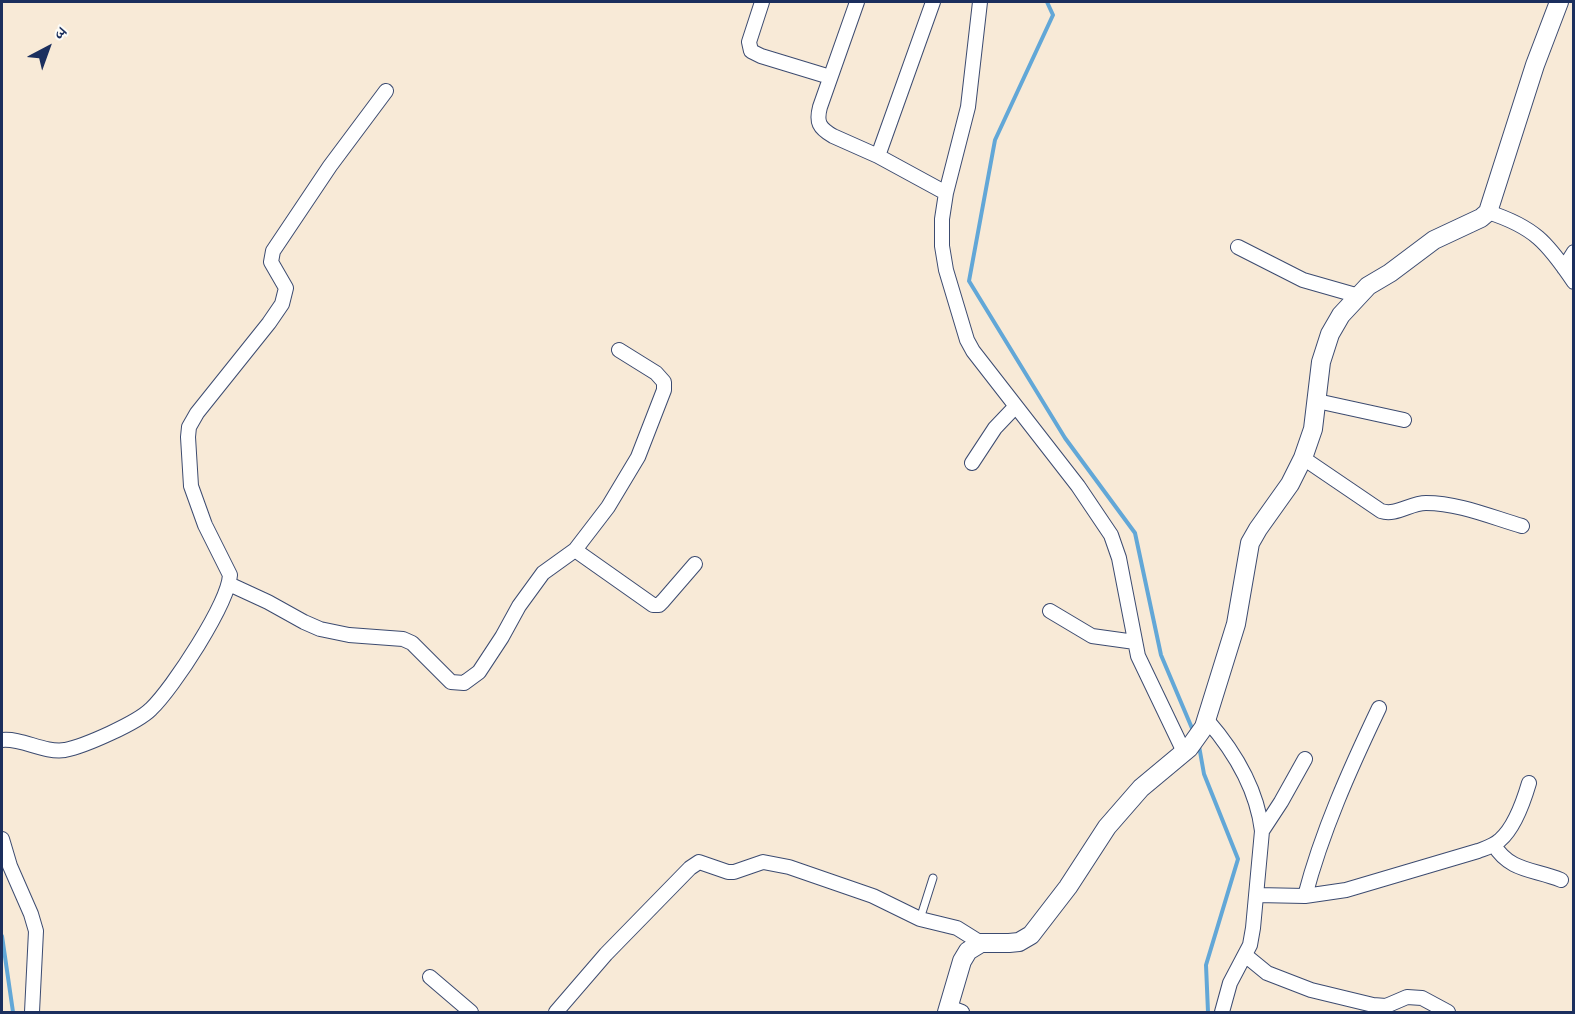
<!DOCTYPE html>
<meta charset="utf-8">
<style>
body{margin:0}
#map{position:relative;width:1575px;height:1014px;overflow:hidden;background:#f8ead7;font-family:"Old Standard TT","Noto Serif Devanagari",serif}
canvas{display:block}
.frame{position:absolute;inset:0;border:3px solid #1b2f5e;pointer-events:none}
.north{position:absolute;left:18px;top:18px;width:60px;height:60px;-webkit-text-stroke:4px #fdfcf7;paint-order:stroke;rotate:41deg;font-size:16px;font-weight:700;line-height:24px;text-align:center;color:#1b2f5e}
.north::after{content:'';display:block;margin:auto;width:21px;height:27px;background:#1b2f5e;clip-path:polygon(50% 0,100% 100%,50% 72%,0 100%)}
</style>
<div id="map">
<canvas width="1575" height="1014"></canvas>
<div class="frame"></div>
<div class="north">उ</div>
</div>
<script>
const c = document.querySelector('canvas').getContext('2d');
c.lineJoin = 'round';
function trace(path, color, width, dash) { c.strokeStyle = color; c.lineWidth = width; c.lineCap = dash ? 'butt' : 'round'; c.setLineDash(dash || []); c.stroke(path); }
const stream = new Path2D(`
 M1047,2L1053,15L995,140L969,281L1065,438L1135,533L1161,655L1194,733
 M1199,746L1204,774L1238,859L1206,965L1208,1012
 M2,936L13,1012`);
const lane = new Path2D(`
 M920,919L933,878`);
const street = new Path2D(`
 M762,2L749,42L751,51L761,56L830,77
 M857,2L820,107C816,122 819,128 833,136L878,156L946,193
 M980,2L968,107L946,193L942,219V246L946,270L967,340L973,351L1078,486L1111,535L1119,558L1138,656L1184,752
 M878,156L933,2
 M1488,212C1534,227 1547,242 1574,282
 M1238,247L1303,280L1359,296
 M1564,268L1574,252
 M1317,401L1404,420
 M1303,458L1381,511C1396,516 1410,503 1426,503C1459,503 1491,517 1522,526
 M972,463L995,428L1015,407
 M575,550L653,605H659L663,601L695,564
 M229,584L268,602L304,622L320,629L349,635L403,639L412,643L451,682L464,683L479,672L502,637L519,606L543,573L575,550L608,507L638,457L664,390V382L656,373L619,350
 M1050,611L1092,636L1135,642
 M1207,720C1234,751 1257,790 1262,831L1253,928L1250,945L1230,983L1222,1012
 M2,740C23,738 43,753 65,750C85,746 137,723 151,709C173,688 228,604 230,575L205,525L191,486L188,437L189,427L197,413L269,323L282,304L286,288L271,262L273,251L330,166L386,91
 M1262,831L1281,802L1305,759
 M2,839L10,866L31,914L36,931L32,1012
 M1494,845C1510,872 1535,869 1561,880
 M1257,895L1305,896L1346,890L1478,851C1486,848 1494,846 1500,840C1514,828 1524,800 1529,783
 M1305,896C1322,831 1350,769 1379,708
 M1245,955L1267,973L1311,990L1373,1005L1386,1006L1407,997L1422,998L1448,1012
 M430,977L471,1012
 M949,1007L962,1012
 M556,1012L606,954L690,868L699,862L728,872H734L763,862L789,867L873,896L920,919L957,928L981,943`);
const secondary = new Path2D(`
 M947,1012L962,961L968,951L981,943H1009L1019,942L1031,935L1068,887L1107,827L1141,788L1189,748L1204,727L1236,624L1250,543L1258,529L1290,484L1303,458L1313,429L1321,362L1330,334L1341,315L1368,286L1390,273L1434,240L1481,218L1488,212L1535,65L1559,2`);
trace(stream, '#62a7d7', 4);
trace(lane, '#3c4b70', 9);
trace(street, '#3c4b70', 16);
trace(secondary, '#3c4b70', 20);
trace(lane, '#fff', 7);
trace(street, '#fff', 14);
trace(secondary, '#fff', 18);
</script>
